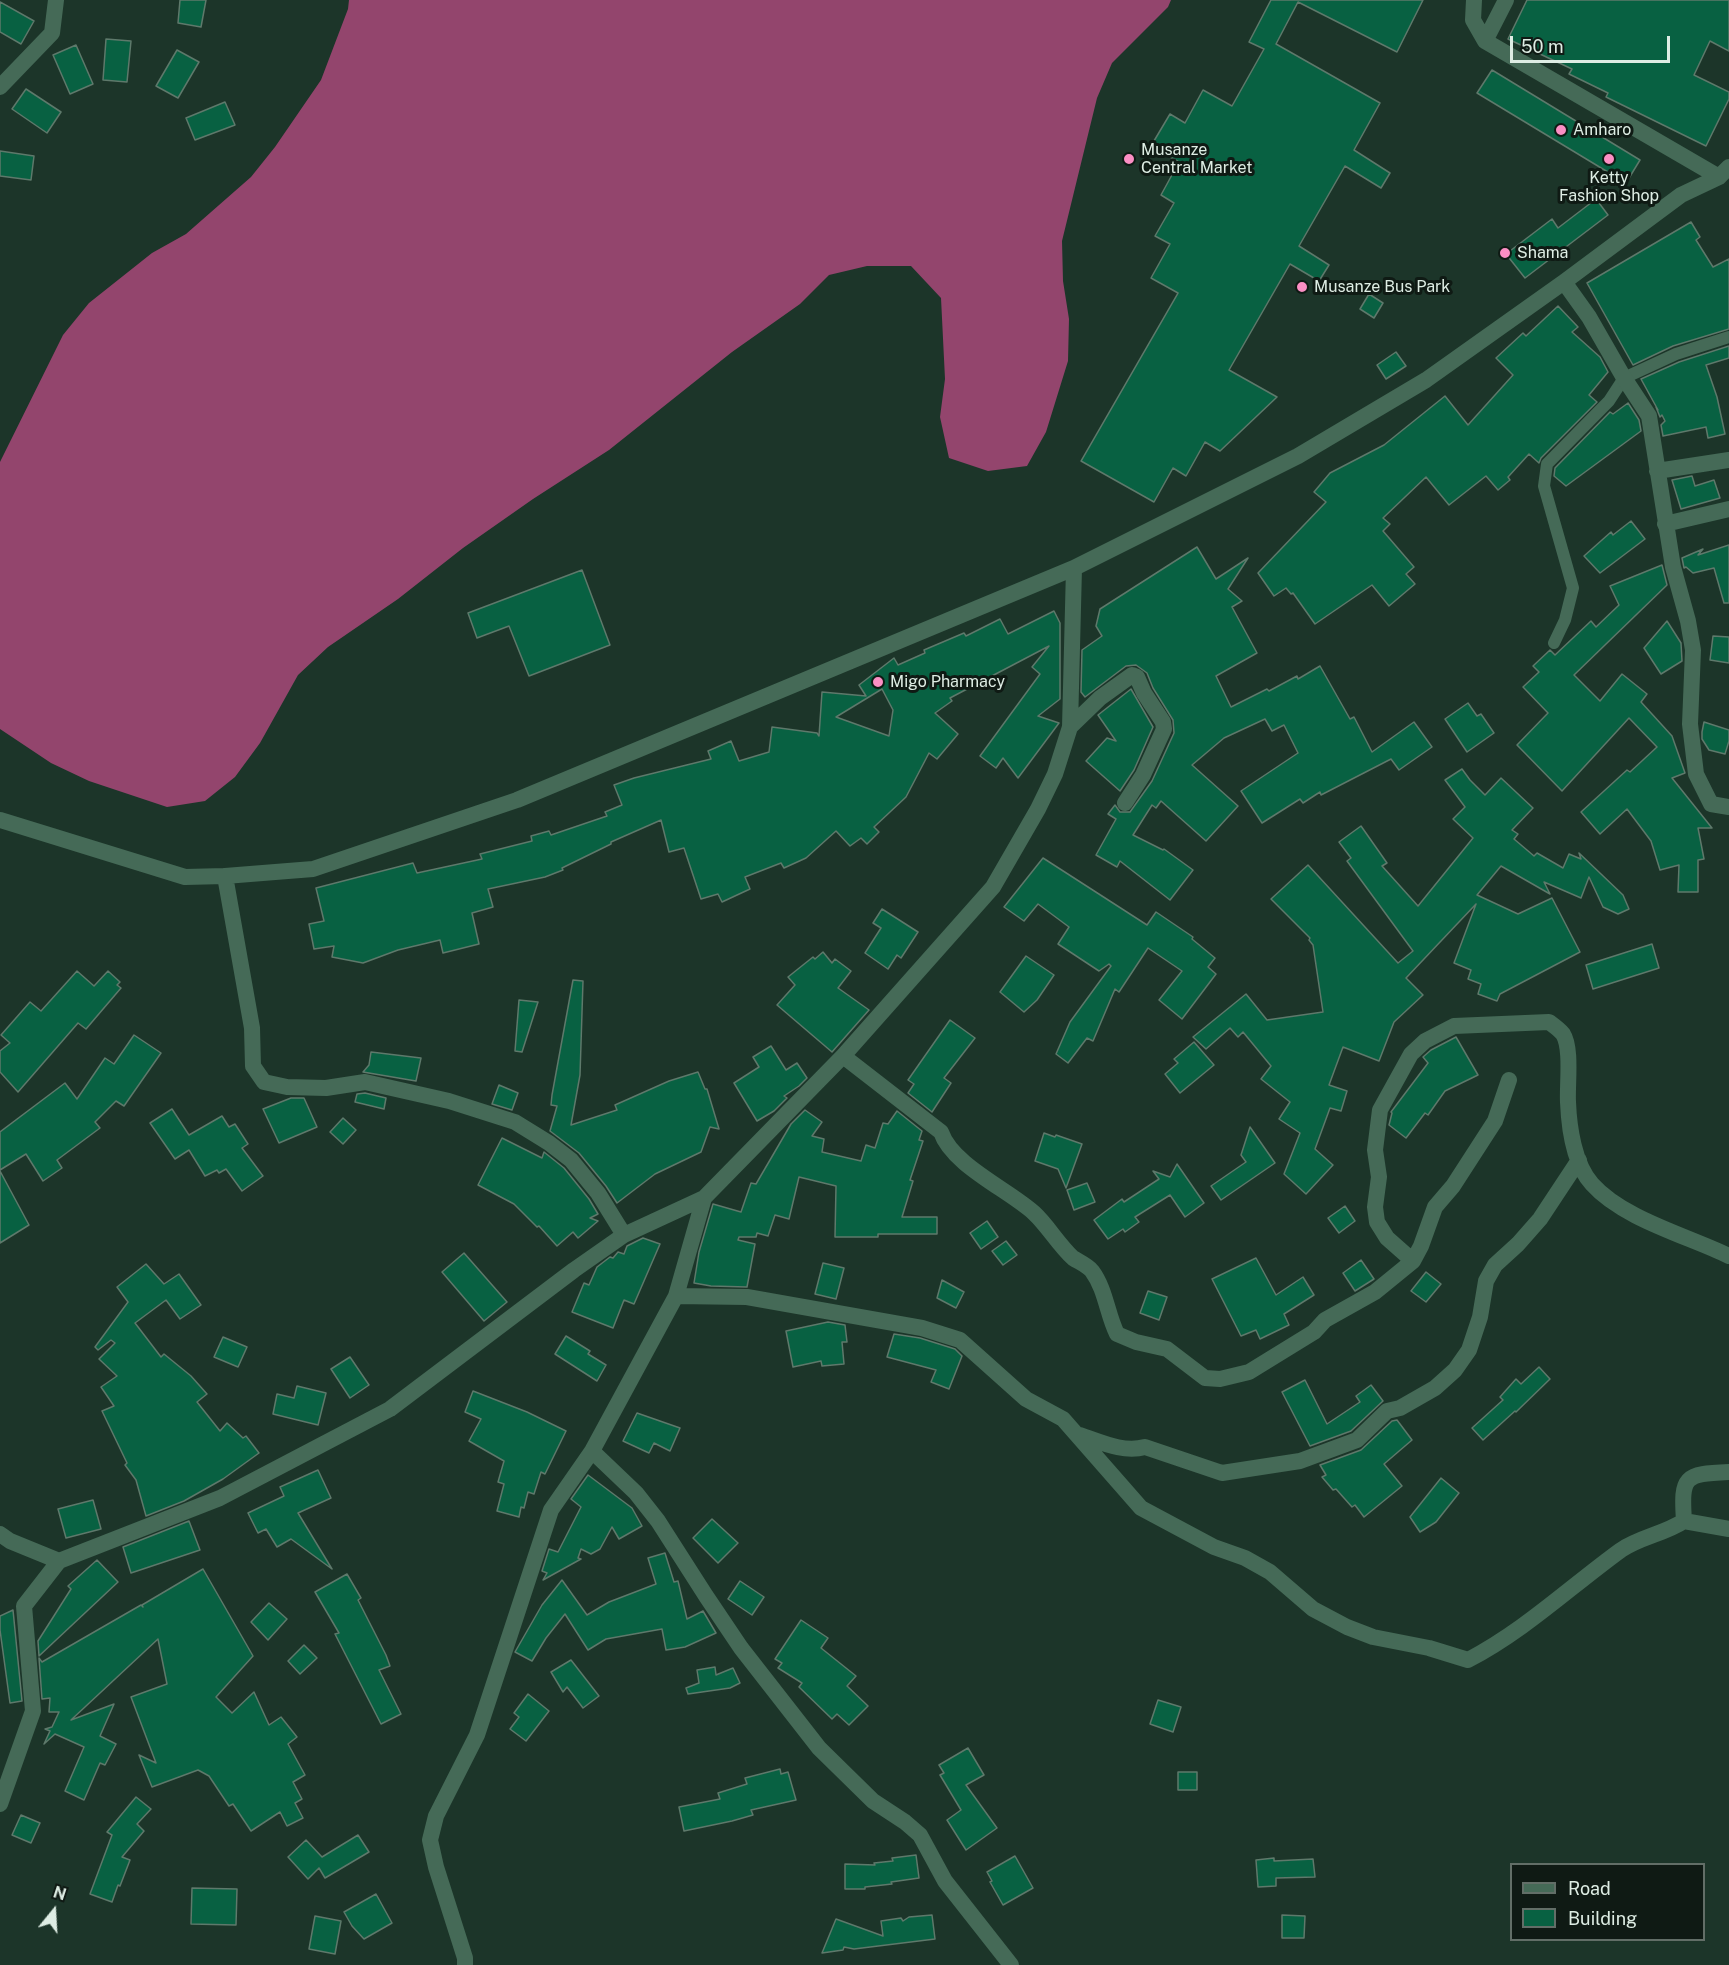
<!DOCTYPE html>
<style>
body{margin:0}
#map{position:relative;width:1729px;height:1965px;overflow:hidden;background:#1c3529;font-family:"Public Sans",sans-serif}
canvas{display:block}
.legend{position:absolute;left:1510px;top:1863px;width:195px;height:78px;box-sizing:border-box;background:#0f1a14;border:2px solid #626e67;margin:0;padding:8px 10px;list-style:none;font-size:18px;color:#deede4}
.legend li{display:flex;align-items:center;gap:12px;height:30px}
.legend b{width:30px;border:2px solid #626e67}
.north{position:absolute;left:24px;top:1881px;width:60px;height:60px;-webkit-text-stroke:4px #0f1a14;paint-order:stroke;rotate:18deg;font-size:16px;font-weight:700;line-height:24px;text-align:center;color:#deede4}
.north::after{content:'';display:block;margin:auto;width:21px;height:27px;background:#deede4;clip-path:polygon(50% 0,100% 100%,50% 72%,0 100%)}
.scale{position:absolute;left:1510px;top:36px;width:160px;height:27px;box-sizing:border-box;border:3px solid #deede4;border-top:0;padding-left:8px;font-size:18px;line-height:21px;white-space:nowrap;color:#deede4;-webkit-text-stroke:4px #0f1a14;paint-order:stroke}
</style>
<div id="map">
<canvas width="1729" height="1965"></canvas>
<ul class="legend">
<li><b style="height:8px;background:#456a57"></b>Road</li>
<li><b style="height:16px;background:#086142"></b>Building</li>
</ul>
<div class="north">N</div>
<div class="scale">50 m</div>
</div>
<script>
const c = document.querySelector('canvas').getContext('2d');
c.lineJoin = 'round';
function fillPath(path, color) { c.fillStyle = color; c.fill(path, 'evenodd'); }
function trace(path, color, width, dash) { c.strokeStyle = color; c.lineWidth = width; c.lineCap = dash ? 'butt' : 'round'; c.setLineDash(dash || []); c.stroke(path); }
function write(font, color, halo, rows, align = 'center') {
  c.font = font + ' "Public Sans",sans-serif'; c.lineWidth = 6; c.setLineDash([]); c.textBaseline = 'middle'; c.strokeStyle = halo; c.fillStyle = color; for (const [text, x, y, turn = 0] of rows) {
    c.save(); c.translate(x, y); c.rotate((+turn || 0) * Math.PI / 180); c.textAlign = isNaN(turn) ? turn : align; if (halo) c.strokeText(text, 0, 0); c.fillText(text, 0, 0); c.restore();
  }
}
const forest = new Path2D(`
 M349,0H1171L1168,7L1112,63L1097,98L1062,241L1063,281L1069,319L1068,361L1046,432L1027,466L988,471L949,458L940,417L945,379L941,298L911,266H867L829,275L800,304L732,352L609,450L533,499L463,548L398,599L328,647L298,675L260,743L235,777L205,801L167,807L89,781L51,763L0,729V462L63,335L89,303L152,253L186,234L251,177L275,147L321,80L348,9Z`);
const building = new Path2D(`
 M180,0H206L201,27L178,23Z
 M1271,0H1423L1397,52L1298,2L1276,44L1380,103L1354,150L1390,173L1381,188L1345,166L1299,246L1329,265L1319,281L1290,264L1229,370L1277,397L1220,451L1205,442L1186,476L1173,468L1154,502L1081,461L1178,293L1151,278L1170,244L1155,236L1174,203L1161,195L1179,162L1151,146L1170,114L1185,123L1203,90L1232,106L1264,49L1249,42Z
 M1527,0H1729V51L1710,41L1694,75L1729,92V99L1706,146L1606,97L1608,93L1569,74L1572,69L1508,39Z
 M0,2L34,21L21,44L0,32Z
 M106,39L131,41L127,82L103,80Z
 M76,45L93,84L70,94L53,55Z
 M177,50L199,62L178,98L156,86Z
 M1492,70L1640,160L1626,183L1477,93Z
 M26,89L61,112L47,133L12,109Z
 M225,102L235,125L195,140L186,118Z
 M0,151L34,156L31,180L0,176Z
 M1596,199L1608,215L1525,278L1506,254L1552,219L1558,228Z
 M1691,222L1700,237L1696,240L1713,267L1729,259V329L1673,346L1633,365L1587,283Z
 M1369,294L1383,303L1374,318L1360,309Z
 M1558,306L1578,327L1572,332L1600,357L1608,372L1589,395L1597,402L1541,458L1539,463L1529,454L1508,477L1510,480L1498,490L1486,476L1449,505L1426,477L1383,518L1390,524L1383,531L1414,567L1406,574L1415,584L1389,606L1372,585L1315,624L1293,593L1291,594L1286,588L1274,596L1258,573L1326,502L1314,492L1330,473L1384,445L1445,396L1468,425L1513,375L1496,358L1523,333L1526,336Z
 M1729,346V358L1706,365L1717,397L1725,434L1708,438L1706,427L1663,436L1661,425L1665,421L1662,415L1660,417L1656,407L1658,410L1641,379L1679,362Z
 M1396,352L1406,366L1386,379L1377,365Z
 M1628,403L1639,420L1641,431L1566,486L1554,476L1555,468L1610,412L1613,414Z
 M1692,476L1695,486L1714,480L1720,498L1681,509L1672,480Z
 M1631,521L1645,539L1600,573L1584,556L1611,532L1613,535Z
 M1729,545V603H1724L1714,568L1693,573L1686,567L1684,568L1682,558L1703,549L1698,555Z
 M1197,547L1216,579L1248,558L1228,589L1242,601L1232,607L1257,653L1216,676L1231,707L1267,689L1269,691L1297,676L1298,679L1320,666L1350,719L1354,717L1372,752L1414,722L1432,747L1399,770L1391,759L1321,795L1320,792L1303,803L1300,799L1262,823L1241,791L1298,753L1284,725L1272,731L1265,719L1224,738L1192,765L1238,806L1206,841L1161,801L1156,808L1152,805L1133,835L1163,850L1164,849L1193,870L1170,900L1120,861L1117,867L1096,855L1116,819L1108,814L1115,805L1120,812H1130L1152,781L1174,733L1173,720L1153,688L1147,673L1136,665L1126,666L1085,697L1081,692L1082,650L1102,636L1096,626L1100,609Z
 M1662,565L1667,585L1574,675L1600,701L1622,674L1647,694L1641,702L1672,736L1685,773L1672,778L1712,828H1698L1704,859L1698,860V892H1678L1679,865L1660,870L1651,841L1627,809L1600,834L1581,812L1627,770L1630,772L1657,747L1629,718L1562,791L1517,745L1548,713L1523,687L1539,672L1533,666L1550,650L1555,655L1591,621L1596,627L1619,605L1610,586Z
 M582,570L610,645L529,676L509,626L477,638L468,613Z
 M1054,611L1060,623V699L1038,716L1059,723L1018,778L1003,758L996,768L980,756L1040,674L1032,667L1049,646L950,698L952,701L935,713L958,734L937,759L929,753L906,797L874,827L879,832L867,844L861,838L850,846L836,831L806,858L784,868L781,863L745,877L750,889L722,902L718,894L701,899L684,848L669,852L661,820L611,842V844L562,868L563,870L545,877L488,889L493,907L472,913L479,944L443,953L440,940L398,950L363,963L332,957L334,946L314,949L309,924L324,921L316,888L413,863L417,873L482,859L480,854L532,841L531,836L549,831L551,835L607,816L605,812L622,805L614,785L634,778L711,759L708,751L731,741L739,761L769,752L772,727L817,733L819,736L822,692L866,696L859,685L894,658L898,665L925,653L924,650L964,633L966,636L1000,619L1008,634ZM882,689L893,710L889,736L836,717Z
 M1667,621L1681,643L1682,661L1661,674L1644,648Z
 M1713,636L1729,637V663L1710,660Z
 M1131,689L1153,727L1134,770L1120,791L1086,761L1107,738L1116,741L1098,715Z
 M1468,703L1477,716L1481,714L1494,733L1467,752L1445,719Z
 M1704,722L1729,730V741L1725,754L1709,750L1702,739V732Z
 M1462,769L1470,780L1485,795L1501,778L1533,808L1512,830L1518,834L1514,839L1534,856L1537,853L1563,868L1569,854L1581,859L1579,853L1623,895L1629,909L1618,914L1603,907L1589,877L1581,898L1544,882L1550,894L1501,866L1477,895L1518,914L1552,898L1580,952L1500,994L1497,1001L1478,994L1481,984L1468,979L1471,970L1454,963L1476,904L1406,978L1423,995L1394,1022L1379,1061L1343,1047L1329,1085L1347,1091L1341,1111L1330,1108L1315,1149L1333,1165L1306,1194L1284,1174L1300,1133L1279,1119L1290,1102L1261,1079L1271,1066L1243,1032L1238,1037L1230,1028L1206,1049L1193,1037L1246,994L1267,1020L1323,1012L1313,945L1309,940L1310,938L1271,899L1308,865L1398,963L1413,951L1347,861L1351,858L1339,842L1361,826L1387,863L1382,866L1418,906L1473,838L1453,819L1465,807L1445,780Z
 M1043,858L1147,925L1156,912L1193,937L1192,939L1215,958L1208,967L1216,974L1182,1019L1159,1000L1182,971L1148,948L1119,992L1115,989L1093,1041L1087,1038L1068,1063L1056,1054L1070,1022L1111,966L1109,964L1099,971L1058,944L1069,927L1038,904L1024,921L1004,907Z
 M882,909L918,932L901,958L897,955L888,969L865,953L881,928L873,923Z
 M1652,944L1659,968L1593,989L1586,965Z
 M823,952L832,963L835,959L851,971L838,988L869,1010L832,1052L777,1005L795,985L788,977L813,957L815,959Z
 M1026,956L1054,975L1037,1000L1024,1012L1000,992Z
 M77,971L94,986L108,971L120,982L117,985L121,988L86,1029L78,1023L18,1092L0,1072V1051L10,1043L1,1035L30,1002L41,1011Z
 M573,980L583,981L580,1075L571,1125L617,1110L615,1105L669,1081L698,1072L705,1089H707L719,1129L710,1127L701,1152L655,1174L617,1203L606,1186L579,1153L550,1131L557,1106L551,1105L552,1095Z
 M519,1000L538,1002L522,1052L515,1051Z
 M950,1020L975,1038L944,1078L951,1083L932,1112L908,1093L914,1084L908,1080Z
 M134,1035L161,1053L124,1106L116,1101L95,1122L100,1128L57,1160L62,1168L43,1181L26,1154L0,1170V1132L65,1083L77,1099L105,1058L114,1064Z
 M1456,1037L1478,1075L1445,1091L1428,1115L1425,1113L1406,1138L1389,1125L1392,1113L1391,1112L1428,1063L1423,1057L1431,1050Z
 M1194,1042L1214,1065L1180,1093L1165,1074L1178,1063L1174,1059Z
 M771,1046L786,1070L797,1063L807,1078L799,1086L784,1096L787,1098L774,1111L757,1121L734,1083L759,1067L753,1057Z
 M371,1052L421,1058L416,1081L363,1072L369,1065Z
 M499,1085L518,1093L512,1110L492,1104Z
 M365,1093L386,1098L384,1109L355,1102L357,1094Z
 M291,1098H304L317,1127L279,1143L263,1109Z
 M172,1109L189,1135L222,1116L229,1127L235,1124L248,1144L242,1148L263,1176L242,1191L226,1169L219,1173L217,1170L205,1176L189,1150L175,1159L150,1123Z
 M805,1110L822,1122L812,1136L824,1139L822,1152L861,1161L866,1145L875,1148L883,1123L888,1124L897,1111L922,1131L919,1140L923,1141L910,1180L913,1181L902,1217H937V1234H878V1237H835L836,1186L799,1177L789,1219L775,1215L768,1236L757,1233L756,1237H739L738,1240L755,1244L747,1287L711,1286L694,1283L699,1252L713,1204L741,1212L751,1183L756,1184L791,1124Z
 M343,1118L356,1130L343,1144L330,1132Z
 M1250,1127L1275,1163L1221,1200L1211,1186L1246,1162L1241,1155Z
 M1044,1133L1055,1137L1056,1135L1082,1144L1066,1188L1058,1169L1035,1161Z
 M502,1138L542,1158L544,1152L564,1168L589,1199L598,1214L590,1218L598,1221L578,1238L573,1232L557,1246L539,1226L537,1227L514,1204L478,1185Z
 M1177,1164L1204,1203L1185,1217L1170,1195L1135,1217L1139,1222L1125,1232L1123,1229L1108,1239L1094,1220L1122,1199L1124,1202L1159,1179L1153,1171L1170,1177Z
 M0,1171L29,1225L0,1243Z
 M1087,1183L1095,1202L1074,1210L1067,1190Z
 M1345,1206L1355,1221L1339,1233L1328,1218Z
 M987,1221L998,1237L981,1249L970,1233Z
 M643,1238L660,1244L634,1304L624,1300L613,1328L572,1312L584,1283L589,1285L597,1267L610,1257L613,1258L618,1252L624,1254L627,1246Z
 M1006,1241L1017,1255L1003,1265L992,1251Z
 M464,1253L507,1302L484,1321L442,1272Z
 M1256,1258L1276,1295L1303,1277L1314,1295L1284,1314L1289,1325L1260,1339L1256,1330L1241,1336L1212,1279Z
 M1361,1260L1374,1279L1355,1291L1343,1273Z
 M823,1263L844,1268L836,1299L815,1294Z
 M146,1264L164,1284L179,1274L201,1305L180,1319L166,1300L135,1323L161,1357L164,1354L191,1376L207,1394L197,1402L220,1431L227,1423L243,1438L246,1436L259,1453L223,1479L184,1501L146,1516L136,1480L125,1465L127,1463L102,1411L114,1406L101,1387L117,1376L99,1359L115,1343L111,1340L98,1350L95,1347L128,1302L117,1287Z
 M1426,1272L1441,1284L1426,1302L1411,1291Z
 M942,1280L964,1292L956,1308L937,1298Z
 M1148,1291L1167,1297L1159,1320L1140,1313Z
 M828,1322L845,1325L847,1342H842L844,1364L822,1366L821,1361L793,1367L786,1331Z
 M894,1334L920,1338L955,1349L962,1356L949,1389L931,1382L936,1370L887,1357Z
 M566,1336L590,1351L588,1354L606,1365L597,1381L555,1354Z
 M223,1337L247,1347L238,1367L214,1357Z
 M350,1357L369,1385L350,1398L331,1369Z
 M1539,1367L1550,1379L1516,1412L1515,1411L1483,1440L1472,1428L1503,1400L1500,1397L1516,1379L1521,1384Z
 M1305,1380L1327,1424L1360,1402L1356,1396L1371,1385L1383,1401L1351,1431L1310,1446L1282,1392Z
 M297,1386L326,1393L318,1425L273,1414L277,1394L294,1398Z
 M473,1391L527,1412L566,1431L545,1474L541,1472L534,1494L528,1492L524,1508L521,1507L519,1517L497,1511L504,1484L498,1482L504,1461L469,1441L481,1419L465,1412Z
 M637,1413L680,1428L670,1451L654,1443L649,1453L623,1441Z
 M1397,1420L1412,1440L1384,1464L1402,1486L1364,1517L1355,1505L1352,1507L1336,1489L1333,1490L1322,1477L1326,1475L1320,1465L1361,1450L1392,1421Z
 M318,1470L331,1498L298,1513L332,1569L291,1539L277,1547L266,1529L258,1533L248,1513L284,1496L280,1487Z
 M588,1475L632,1508L642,1526L619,1539L612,1527L600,1549L591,1554L581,1549L578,1558L581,1559L543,1580L547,1573L542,1571L549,1549L558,1552L581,1507L571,1499Z
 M1441,1478L1459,1493L1436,1522L1420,1532L1410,1517Z
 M93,1500L101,1529L66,1538L58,1509Z
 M712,1519L738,1543L718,1563L693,1538Z
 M189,1521L200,1550L131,1573L123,1547Z
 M665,1553L674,1582L678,1581L687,1619L703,1611L716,1633L685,1647L666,1650L662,1629L606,1639L588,1650L565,1614L546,1638L532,1661L515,1652L542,1605L562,1580L587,1615L609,1602L656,1584L648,1558Z
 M97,1560L118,1582L39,1656L38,1641L71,1589L68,1586Z
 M203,1569L253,1656L216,1697L232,1713L254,1692L269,1725L281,1717L297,1737L288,1744L305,1775L293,1782L302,1799L295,1803L303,1818L287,1826L280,1812L251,1831L233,1804L229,1806L209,1776L198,1770L152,1787L139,1755L156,1763L131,1697L167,1684L158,1639L71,1720L114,1704L100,1736L116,1744L105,1765L100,1763L84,1800L65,1791L84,1747L55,1734L44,1744L50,1731L45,1729L52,1727L59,1712H49L50,1698L42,1699L39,1658L42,1662L141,1605L143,1607L142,1605Z
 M347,1574L361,1598L358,1600L386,1655L390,1666L379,1670L401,1714L381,1724L335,1634L339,1633L315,1592Z
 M740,1581L764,1597L752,1615L728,1599Z
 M269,1603L287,1619L268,1640L251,1622Z
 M13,1610L22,1701L10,1703L0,1630V1616Z
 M801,1620L828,1638L821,1648L856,1676L847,1686L868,1706L849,1725L837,1714L832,1719L799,1687L802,1683L778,1668L782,1663L775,1659Z
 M304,1645L317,1658L300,1674L288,1661Z
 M571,1660L599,1696L583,1708L567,1687L563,1692L551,1672Z
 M715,1667L716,1675L733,1668L740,1683L730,1688L688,1694L686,1688L699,1683L697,1670Z
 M528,1694L549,1711L526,1741L510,1729L519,1717L514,1713Z
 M1158,1700L1181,1707L1173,1732L1150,1724Z
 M968,1748L984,1775L966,1785L997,1828L966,1850L947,1820L961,1810L940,1775L944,1773L939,1765Z
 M780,1769L781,1774L788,1772L796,1800L751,1810L753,1815L732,1821L684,1831L679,1807L720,1799L718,1793L747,1784L745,1778Z
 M1178,1772H1197V1790H1178Z
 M136,1797L151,1809L137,1824L144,1831L122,1857L130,1860L120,1886L118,1885L112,1902L90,1894L112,1835L107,1832Z
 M21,1815L40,1823L31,1843L12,1835Z
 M358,1835L369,1852L325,1878L319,1868L308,1879L288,1857L306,1840L322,1857Z
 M916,1855L919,1878L891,1882L892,1884L865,1887V1889H845V1864L875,1865L874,1863L893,1861L892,1858Z
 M1015,1856L1033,1888L1003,1905L990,1882L992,1881L987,1872Z
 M1274,1858V1861L1313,1859L1315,1877L1276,1878V1886L1258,1887L1256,1860Z
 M192,1888L237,1889L236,1925L191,1924Z
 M376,1894L392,1923L364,1939L352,1926L344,1912Z
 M932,1915L935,1939L854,1949L844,1947L843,1950L822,1953L836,1919L883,1936L881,1921L901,1918L903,1921L909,1917Z
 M1282,1915L1305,1916L1304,1938H1282Z
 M315,1916L341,1921L335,1954L309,1949Z`);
const service = new Path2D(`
 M1554,643L1565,620L1573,588L1544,486L1547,464L1609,401L1624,378L1676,354L1729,337`);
const minor = new Path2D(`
 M1474,0L1473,20L1485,41L1719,177
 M1485,41L1506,0
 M0,87L52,33L56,0
 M1564,282L1589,317L1624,378L1649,416L1673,567L1688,621L1693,650L1690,724L1696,774L1711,804L1729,807
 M1657,471L1729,460
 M1665,524L1729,509
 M1070,727L1100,698L1132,675L1137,677L1144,693L1163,722L1164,729L1143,775L1125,803
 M0,820L185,877L225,876L313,869L517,800L1074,568L1298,456L1426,380L1564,282L1681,195L1719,177L1729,167
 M225,876L252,1028L253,1066L264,1082L287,1087L326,1088L365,1082L449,1101L515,1122L549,1143L571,1160L598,1193L624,1235
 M843,1056L941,1132C952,1165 1009,1190 1034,1213C1048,1226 1058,1244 1073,1258C1079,1262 1087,1265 1092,1271C1106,1290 1107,1314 1117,1334L1136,1342L1167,1349L1205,1378L1220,1379L1249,1372L1314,1332L1325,1320L1375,1292L1413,1261L1421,1246L1435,1207L1453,1186L1495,1121L1509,1080
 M1413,1261L1387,1238L1377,1222L1375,1207L1379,1177L1375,1150L1380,1110L1411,1054L1425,1041L1454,1026L1549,1022C1553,1025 1559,1029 1563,1034C1572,1048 1567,1085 1568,1102C1569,1127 1574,1164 1592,1184C1623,1219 1688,1236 1729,1256
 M676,1296L747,1297L922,1328L960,1340L1026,1399L1063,1419L1141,1508L1214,1547L1245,1558L1270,1572L1313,1609L1347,1627L1373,1637L1429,1648L1468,1660C1524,1631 1570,1587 1621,1550C1640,1537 1664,1534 1684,1521L1729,1529
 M1080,1435C1101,1442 1123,1453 1145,1447L1222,1473L1300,1461L1357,1440L1387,1411L1400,1408L1435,1388L1455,1370L1469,1350L1480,1317L1486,1281L1495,1265L1518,1244L1540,1219L1579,1160
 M592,1451L636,1493L658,1521L706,1596L741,1648L819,1748L873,1801L905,1822L920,1835L945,1881L1011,1965
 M1684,1521C1681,1476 1684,1474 1729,1472
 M0,1534L10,1541L59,1561
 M0,1804L33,1711L24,1606L59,1561L220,1498L390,1409L574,1270L624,1235L704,1198
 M465,1965V1958L436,1867L430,1840L436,1816L477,1735L551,1510L592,1451L676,1296L704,1198L843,1056L993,887L1038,809L1055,774L1070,727L1074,568`);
const markers = [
 [1561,130,6,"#fb8fc4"],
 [1129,159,6,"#fb8fc4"],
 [1609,159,6,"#fb8fc4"],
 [1505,253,6,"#fb8fc4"],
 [1302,287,6,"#fb8fc4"],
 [878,682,6,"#fb8fc4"]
];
const poiNames = [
 ["Amharo",1573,130],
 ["Musanze",1141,150],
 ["Central Market",1141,168],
 ["Ketty",1609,178,"center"],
 ["Fashion Shop",1609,196,"center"],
 ["Shama",1517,253],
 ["Musanze Bus Park",1314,287],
 ["Migo Pharmacy",890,682]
];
fillPath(forest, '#93456d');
fillPath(building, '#086142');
trace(building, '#5e796b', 1.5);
trace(service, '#456a57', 12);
trace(minor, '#456a57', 16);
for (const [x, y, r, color] of markers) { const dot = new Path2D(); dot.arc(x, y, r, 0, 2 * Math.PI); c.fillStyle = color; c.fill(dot); trace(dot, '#0f1a14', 2); }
write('16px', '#deede4', '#0f1a14', poiNames, 'left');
</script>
